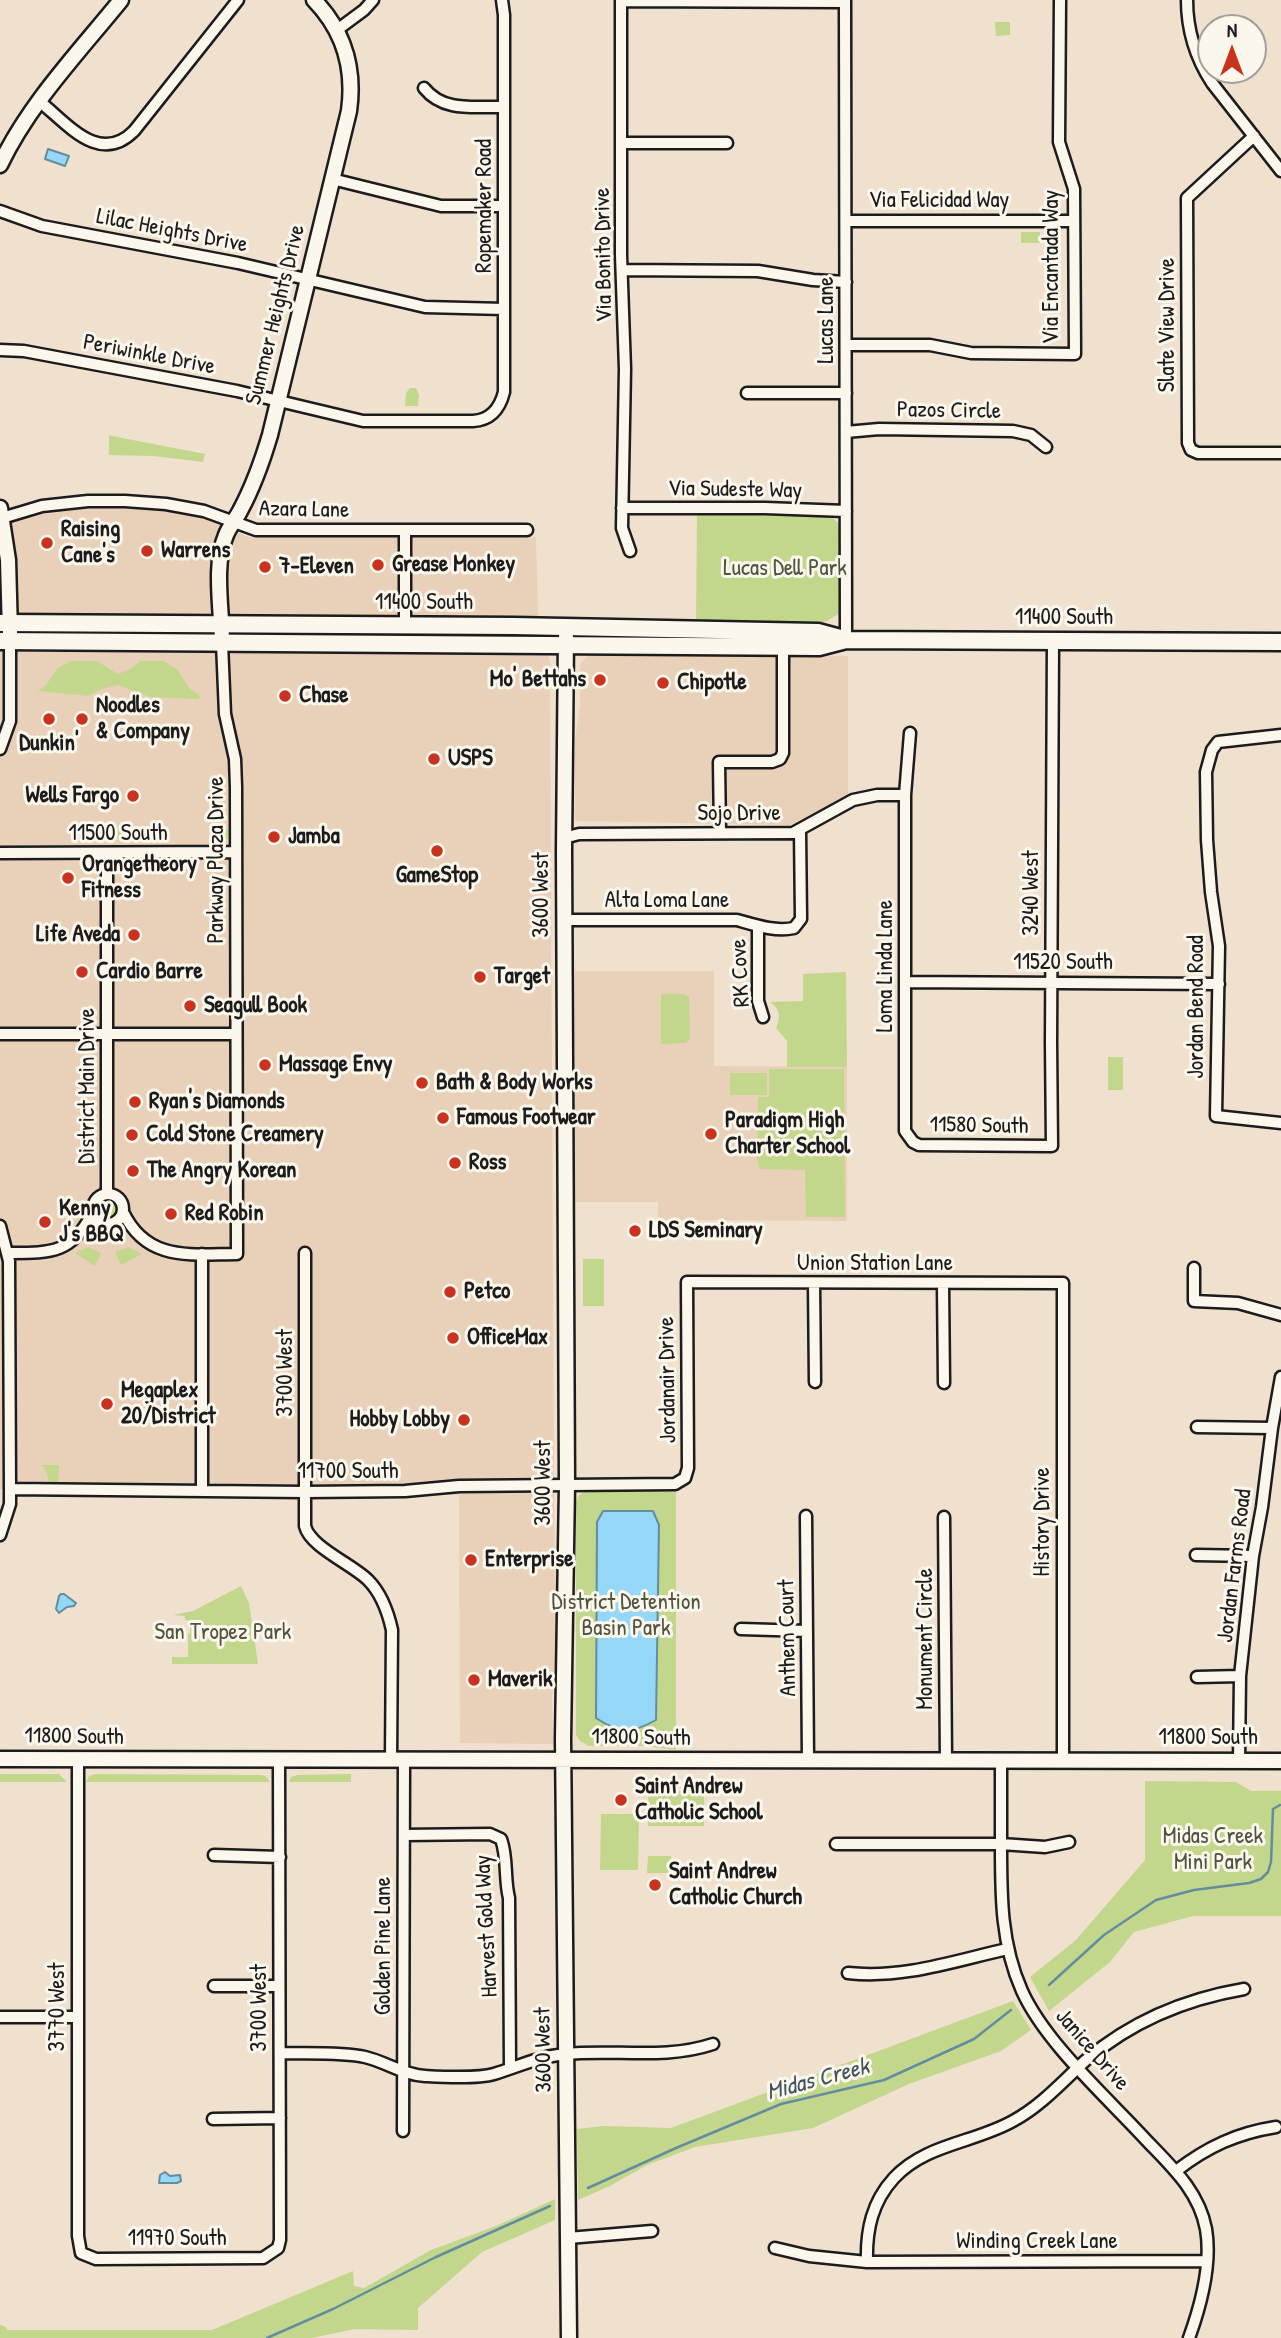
<!DOCTYPE html>
<style>
body{margin:0}
#map{position:relative;width:1281px;height:2338px;overflow:hidden;background:#f0e0ce;font-family:"Patrick Hand",sans-serif}
canvas{display:block}
.north{position:absolute;left:1197px;top:14px;width:70px;height:70px;box-sizing:border-box;background:#fbf7ec;border:2px solid #a29f99;border-radius:50%;rotate:0deg;font-size:19px;font-weight:700;line-height:28px;text-align:center;color:#1c1c1c}
.north::after{content:'';display:block;margin:auto;width:24px;height:32px;background:#c8321e;clip-path:polygon(50% 0,100% 100%,50% 72%,0 100%)}
</style>
<div id="map">
<canvas width="1281" height="2338"></canvas>
<div class="north">N</div>
</div>
<script>
const c = document.querySelector('canvas').getContext('2d');
c.lineJoin = 'round';
function fillPath(path, color) { c.fillStyle = color; c.fill(path, 'evenodd'); }
function trace(path, color, width, dash) { c.strokeStyle = color; c.lineWidth = width; c.lineCap = dash ? 'butt' : 'round'; c.setLineDash(dash || []); c.stroke(path); }
function write(font, color, halo, rows, align = 'center') {
  c.font = font + ' "Patrick Hand",sans-serif'; c.lineWidth = 6; c.setLineDash([]); c.textBaseline = 'middle'; c.strokeStyle = halo; c.fillStyle = color; for (const [text, x, y, turn = 0] of rows) {
    c.save(); c.translate(x, y); c.rotate((+turn || 0) * Math.PI / 180); c.textAlign = isNaN(turn) ? turn : align; if (halo) c.strokeText(text, 0, 0); c.fillText(text, 0, 0); c.restore();
  }
}
const built = new Path2D(`
 M101,507L154,509L196,515L248,537L279,535L536,537L538,612L550,661L554,1496L557,1653L552,1695L553,1744L460,1743L459,1495L0,1489V525L55,511Z
 M595,652L848,656V796L790,825L575,821V740L580,706V664L588,655Z
 M575,971H714V1066L847,1067V1221L658,1220V1202H575Z`);
const green = new Path2D(`
 M995,22H1010V35L996,36Z
 M1021,232H1040V243H1021Z
 M410,388H416L419,395L418,406H405L406,393Z
 M109,435L112,436L205,454L203,462L153,456L109,455Z
 M697,513L832,517L840,525V613L825,622L696,621Z
 M70,661H97L118,674L130,669L141,661H163L177,669L189,688L198,694L200,699L150,697L118,685L102,689L88,696L38,691L46,685L58,668Z
 M115,828H141L144,832L120,839L113,837V830Z
 M217,830H229L228,839L223,841L221,847H210V832Z
 M846,972L847,1067H787V1041L776,1028C781,1017 780,1009 770,1002L803,1001V974Z
 M661,994H684L689,997L690,1039L686,1043L661,1044Z
 M1108,1057H1123V1090H1108Z
 M769,1069H844L845,1217H806L805,1170L760,1169L757,1158L758,1097H769Z
 M730,1073H767V1095H730Z
 M99 1209a9 9 0 1 1 18 0a9 9 0 1 1-18 0Z
 M89,1247L101,1253L95,1266L75,1253Z
 M128,1247L142,1254L121,1265L115,1252Z
 M583,1259H604V1306H583Z
 M41,1465H59L58,1484L49,1482L46,1470Z
 M586,1491H676V1750L645,1746H589L580,1741L576,1735V1502L579,1495Z
 M241,1586L249,1603L258,1664H172V1657H188V1634L190,1633V1621L185,1620V1616L173,1615L193,1611Z
 M0,1774H59L67,1782H0Z
 M96,1774L261,1775L266,1776L270,1782H86L89,1776Z
 M351,1774V1782H289L291,1777L297,1775Z
 M1145,1781L1236,1782L1251,1791H1281V1916H1193L1134,1932L1110,1962L1049,2011L1030,1977L1076,1940L1145,1860Z
 M648,1791H704V1826H648Z
 M601,1814H639L638,1870H600Z
 M648,1856H671L670,1873H647Z
 M1013,2001L1031,2030L1001,2051L909,2084L813,2128L695,2147L647,2165L610,2186L578,2200L577,2129L603,2126L671,2128Z
 M555,2199V2220L482,2252L418,2308V2330L355,2329L312,2338H0V2325L6,2327L7,2330H212L353,2271L354,2286L364,2288L431,2250L496,2226Z`);
const water = new Path2D(`
 M48,149L69,156L65,166L45,159Z
 M603,1511H653L659,1525L656,1720C631,1734 620,1734 596,1718L597,1522Z
 M61,1594H64L76,1603L74,1606L67,1607L59,1613L56,1609L59,1596Z
 M165,2172L170,2176L180,2175L181,2181L177,2183H159L160,2175Z`);
const stream = new Path2D(`
 M1049,1985L1104,1935L1156,1900L1194,1890L1249,1883L1261,1879L1268,1872L1271,1862L1273,1809L1280,1805
 M588,2188L676,2148L781,2104L884,2080L974,2039L1011,2010
 M267,2338L333,2309L436,2257L550,2206`);
const street = new Path2D(`
 M621,0V255L625,369L622,528L630,551
 M845,0L846,640
 M1187,0C1187,31 1195,57 1212,83L1281,171
 M621,1L845,2
 M337,30L364,10L373,0
 M424,88C444,113 475,106 504,107
 M39,101C67,123 99,166 134,131L238,0
 M1254,136L1187,198L1188,443L1191,450L1198,453H1281
 M621,143H727
 M332,179L441,206H504
 M0,211L42,226L238,263L425,307L504,309
 M846,221H1074
 M622,270L758,271L813,280L846,282
 M846,345H930L971,353L1075,354L1074,189L1059,142L1060,0
 M0,350L24,351L237,391L363,421H473C491,420 500,408 504,392V15L502,0
 M747,393H846
 M846,432L879,429L1013,431L1031,435L1046,447
 M622,508H765L846,511
 M2,518L42,506L88,501H125L166,504L204,511L256,530H527
 M405,530V626
 M910,733L905,795V1131L913,1142L919,1145L1052,1146L1051,1042L1053,641
 M1281,735L1218,742L1212,750L1206,772L1207,840L1211,892L1219,946L1216,1116L1281,1123
 M0,749L10,721V641
 M720,833L719,762H772L780,759L783,753V646
 M564,838L579,834L793,833L853,800L877,795H905
 M0,853L236,852
 M107,853V1193
 M564,920H737C755,925 775,932 794,928L801,919L800,830
 M758,926V1001L763,1017
 M906,982L1219,984
 M0,1034H236
 M93 1209a15 15 0 1 1 30 0a15 15 0 1 1-30 0Z
 M123,1212C147,1262 190,1254 237,1254L236,787L235,759L225,714L222,643
 M0,1226L9,1261L10,1489V1504L0,1535
 M8,1253C51,1253 72,1254 93,1212
 M305,1253V1526C310,1547 352,1564 368,1580C381,1593 388,1612 392,1630L391,1760
 M202,1254V1491
 M1194,1268V1301L1238,1303L1281,1315
 M814,1283L815,1382
 M943,1285L944,1383
 M1197,1427L1272,1428
 M10,1489L305,1492L405,1491L459,1486L675,1484L685,1478L688,1468L687,1282L1063,1283V1760
 M806,1516L808,1760
 M944,1517L946,1761
 M1196,1555L1253,1556
 M741,1629L807,1631
 M1197,1677L1240,1676
 M78,1761V2236L81,2253L96,2259L263,2258L278,2248L280,2240L279,1761
 M1001,1761C1001,1789 1001,1817 1001,1846C1001,1897 1001,1944 1022,1991C1046,2044 1109,2099 1148,2142C1173,2168 1199,2192 1206,2229C1212,2264 1201,2305 1189,2338
 M1239,1761L1240,1676L1253,1556L1262,1507L1272,1428L1281,1377
 M404,1835L490,1834L501,1839C508,1858 504,1878 509,1898L510,2068
 M836,1844H1001L1045,1847L1069,1842
 M214,1855L280,1857
 M848,1973C903,1979 954,1961 1007,1949
 M214,1986H279
 M0,2017H77
 M280,2053C305,2054 342,2052 365,2057C386,2062 404,2075 425,2076C444,2077 477,2079 494,2074C520,2066 537,2057 565,2054C615,2049 665,2060 713,2044
 M213,2119L280,2118
 M403,2131L404,1760
 M1176,2171C1207,2147 1237,2133 1276,2127
 M568,2238L652,2231
 M775,2248L809,2256L867,2262L1207,2261
 M867,2262C866,2230 872,2202 894,2178C925,2144 974,2143 1013,2121C1041,2106 1062,2082 1086,2060C1132,2021 1185,1999 1244,1989`);
const secondary = new Path2D(`
 M0,165C29,104 78,53 121,0
 M0,508L8,560L10,633
 M566,636L564,851L567,1485L563,1739L569,2338
 M222,643C222,611 213,565 226,535C229,527 236,519 240,511C253,487 262,462 270,435L349,111C355,68 344,31 314,0
 M0,1759L1281,1761`);
const primary = new Path2D(`
 M0,623L514,626L818,632L844,639
 M0,641L819,647L846,640L1281,642`);
const markers = [
 [47,543,7,"#c8321e"],
 [147,551,7,"#c8321e"],
 [378,565,7,"#c8321e"],
 [265,567,7,"#c8321e"],
 [600,680,7,"#c8321e"],
 [663,683,7,"#c8321e"],
 [285,696,7,"#c8321e"],
 [49,719,7,"#c8321e"],
 [82,719,7,"#c8321e"],
 [434,759,7,"#c8321e"],
 [133,796,7,"#c8321e"],
 [274,837,7,"#c8321e"],
 [437,851,7,"#c8321e"],
 [68,878,7,"#c8321e"],
 [134,935,7,"#c8321e"],
 [82,972,7,"#c8321e"],
 [480,977,7,"#c8321e"],
 [190,1006,7,"#c8321e"],
 [265,1065,7,"#c8321e"],
 [422,1083,7,"#c8321e"],
 [135,1102,7,"#c8321e"],
 [443,1118,7,"#c8321e"],
 [711,1134,7,"#c8321e"],
 [132,1135,7,"#c8321e"],
 [455,1163,7,"#c8321e"],
 [133,1171,7,"#c8321e"],
 [171,1214,7,"#c8321e"],
 [45,1222,7,"#c8321e"],
 [635,1231,7,"#c8321e"],
 [450,1292,7,"#c8321e"],
 [453,1338,7,"#c8321e"],
 [107,1404,7,"#c8321e"],
 [464,1420,7,"#c8321e"],
 [471,1560,7,"#c8321e"],
 [474,1680,7,"#c8321e"],
 [621,1800,7,"#c8321e"],
 [655,1885,7,"#c8321e"]
];
const streetNames = [
 ["Via Felicidad Way",939,201],
 ["Ropemaker Road",485,206,-90],
 ["Lilac Heights Drive",172,231,11],
 ["Via Bonito Drive",604,255,-91],
 ["Via Encantada Way",1052,267,-90],
 ["Summer Heights Drive",276,315,-76],
 ["Lucas Lane",827,320,-90],
 ["Slate View Drive",1168,325,-90],
 ["Periwinkle Drive",149,355,11],
 ["Pazos Circle",949,411,1],
 ["Via Sudeste Way",735,490,1],
 ["Azara Lane",304,510,1],
 ["11400 South",424,603],
 ["11400 South",1064,618],
 ["Sojo Drive",739,814],
 ["11500 South",118,834],
 ["Parkway Plaza Drive",217,860,-90],
 ["3240 West",1032,893,-90],
 ["3600 West",542,895,-90],
 ["Alta Loma Lane",667,901],
 ["11520 South",1063,963],
 ["Loma Linda Lane",886,966,-90],
 ["RK Cove",741,973,-93],
 ["Jordan Bend Road",1197,1007,-90],
 ["District Main Drive",88,1086,-90],
 ["11580 South",979,1126,1],
 ["Union Station Lane",875,1264],
 ["3700 West",286,1373,-90],
 ["Jordanair Drive",668,1380,-91],
 ["11700 South",348,1472],
 ["3600 West",544,1483,-90],
 ["History Drive",1043,1522,-90],
 ["Jordan Farms Road",1235,1566,-83],
 ["Anthem Court",788,1638,-91],
 ["Monument Circle",926,1639,-90],
 ["11800 South",74,1737,1],
 ["11800 South",641,1738,1],
 ["11800 South",1208,1738],
 ["Harvest Gold Way",487,1926,-93],
 ["Golden Pine Lane",384,1946,-90],
 ["3770 West",58,2007,-90],
 ["3700 West",260,2008,-90],
 ["3600 West",544,2050,-91],
 ["Janice Drive",1092,2050,49],
 ["11970 South",177,2239],
 ["Winding Creek Lane",1037,2242]
];
const poiNames = [
 ["Raising",61,530],
 ["Cane's",61,556],
 ["Warrens",161,551],
 ["Grease Monkey",392,565],
 ["7-Eleven",279,567],
 ["Mo' Bettahs",586,680,"right"],
 ["Chipotle",677,683],
 ["Chase",299,696],
 ["Noodles",96,706],
 ["& Company",96,732],
 ["Dunkin'",49,744,"center"],
 ["USPS",448,759],
 ["Wells Fargo",119,796,"right"],
 ["Jamba",288,837],
 ["Orangetheory",82,865],
 ["Fitness",82,891],
 ["GameStop",437,876,"center"],
 ["Life Aveda",120,935,"right"],
 ["Cardio Barre",96,972],
 ["Target",494,977],
 ["Seagull Book",204,1006],
 ["Massage Envy",279,1065],
 ["Bath & Body Works",436,1083],
 ["Ryan's Diamonds",149,1102],
 ["Famous Footwear",457,1118],
 ["Paradigm High",725,1121],
 ["Charter School",725,1147],
 ["Cold Stone Creamery",146,1135],
 ["Ross",469,1163],
 ["The Angry Korean",147,1171],
 ["Kenny",59,1209],
 ["J's BBQ",59,1235],
 ["Red Robin",185,1214],
 ["LDS Seminary",649,1231],
 ["Petco",464,1292],
 ["OfficeMax",467,1338],
 ["Megaplex",121,1391],
 ["20/District",121,1417],
 ["Hobby Lobby",450,1420,"right"],
 ["Enterprise",485,1560],
 ["Maverik",488,1680],
 ["Saint Andrew",635,1787],
 ["Catholic School",635,1813],
 ["Saint Andrew",669,1872],
 ["Catholic Church",669,1898]
];
const parkNames = [
 ["Lucas Dell Park",785,569],
 ["District Detention",626,1603],
 ["Basin Park",626,1629],
 ["San Tropez Park",223,1633],
 ["Midas Creek",1213,1837],
 ["Mini Park",1213,1863]
];
const waterNames = [
 ["Midas Creek",818,2080,-15]
];
fillPath(built, '#e9d0b9');
fillPath(green, '#c2d78c');
fillPath(water, '#94d7f6');
trace(water, '#648c9f', 2);
trace(stream, '#648c9f', 2.5);
trace(street, '#1c1c1c', 15);
trace(secondary, '#1c1c1c', 19);
trace(primary, '#1c1c1c', 21);
trace(street, '#fbf7ec', 10);
trace(secondary, '#fbf7ec', 14);
trace(primary, '#fbf7ec', 16);
for (const [x, y, r, color] of markers) { const dot = new Path2D(); dot.arc(x, y, r, 0, 2 * Math.PI); c.fillStyle = color; c.fill(dot); trace(dot, '#fbf7ec', 2.5); }
write('23px', '#1c1c1c', '#fbf7ec', streetNames);
write('bold 23px', '#1c1c1c', '#fbf7ec', poiNames, 'left');
write('23px', '#4e543e', '#fbf7ec', parkNames);
write('italic 24px', '#40545d', '#fbf7ec', waterNames);
</script>
